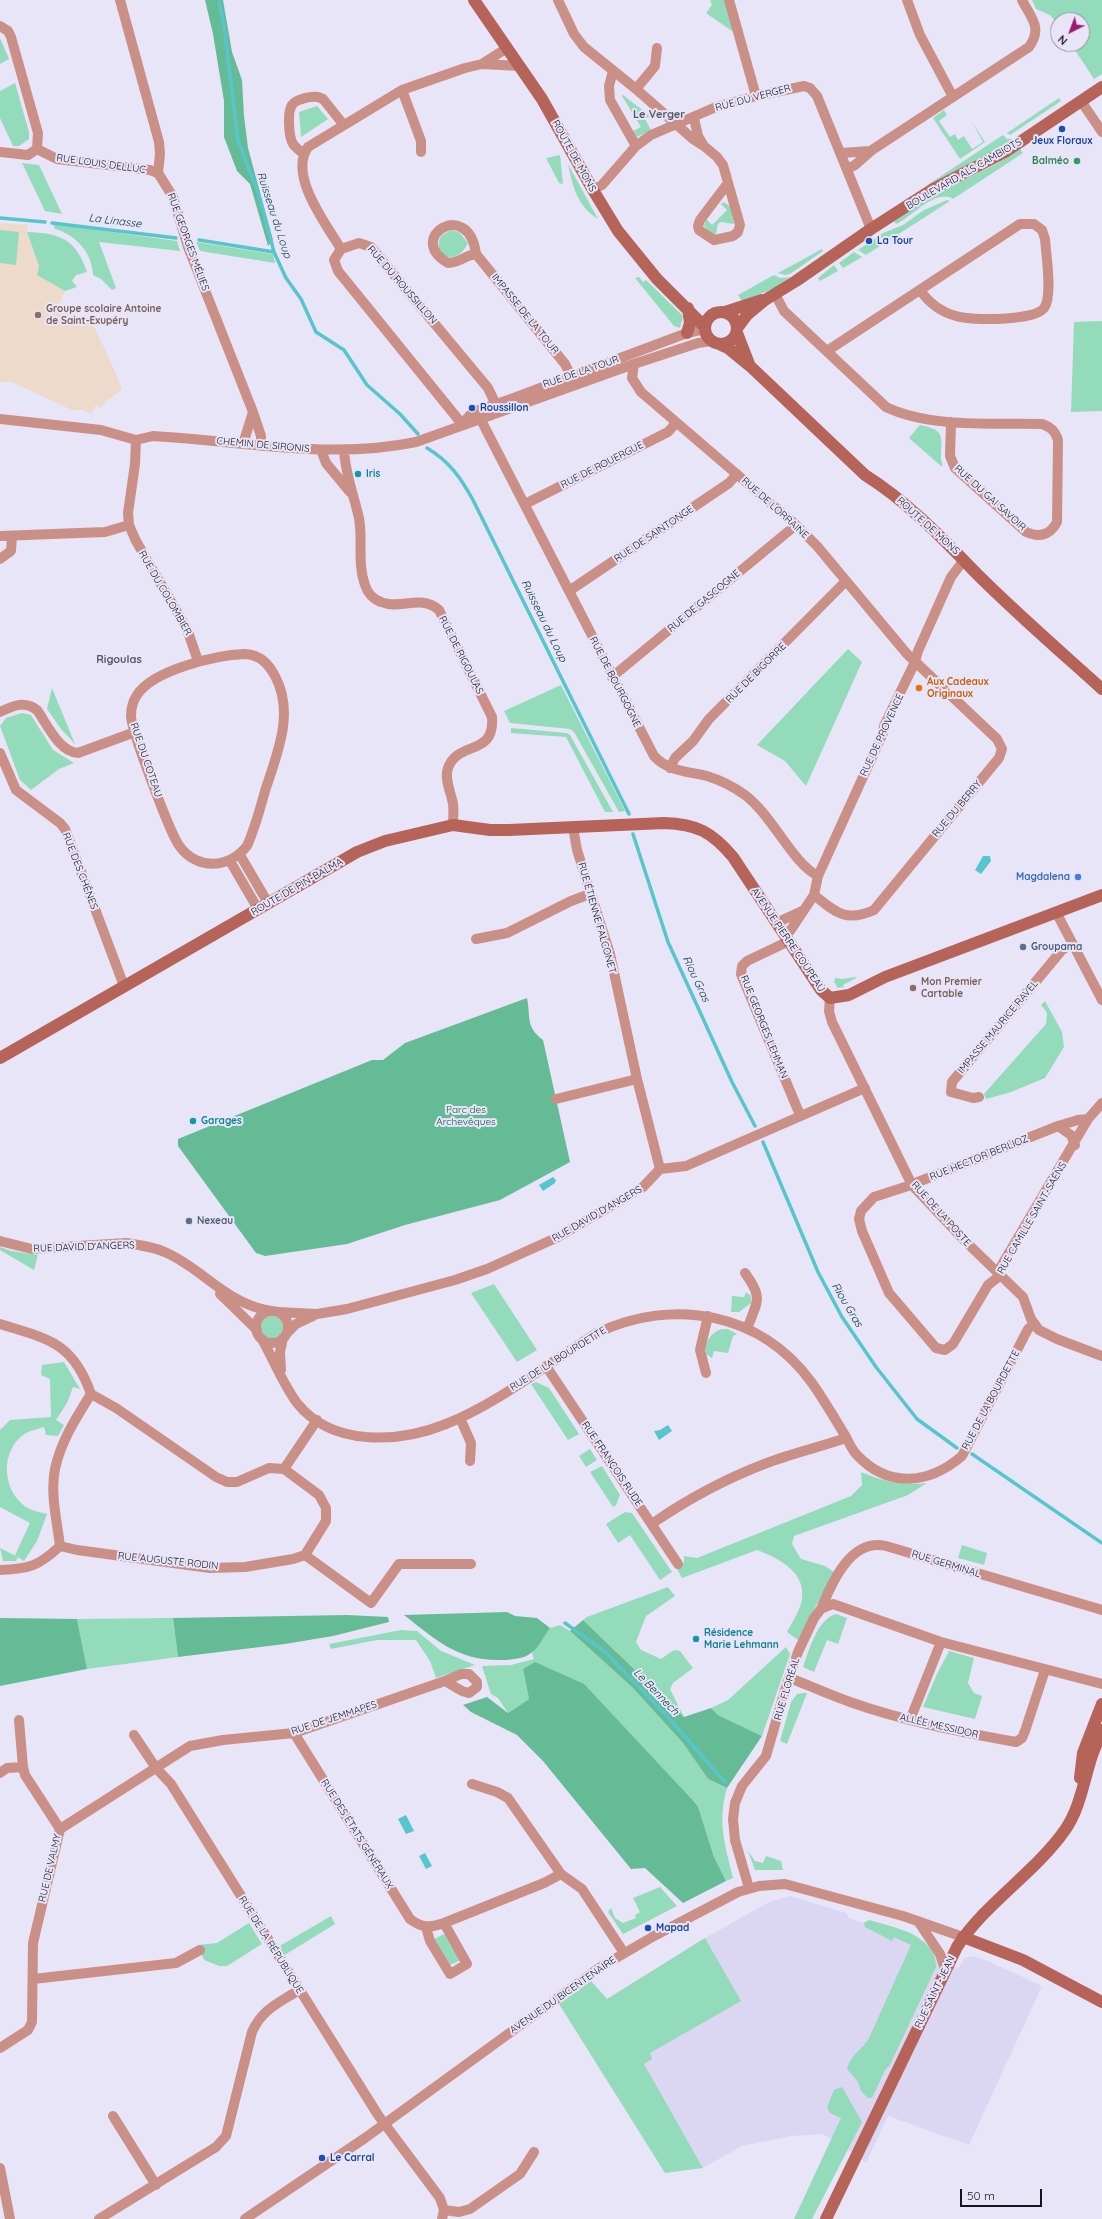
<!DOCTYPE html>
<meta charset="utf-8">
<style>
body{margin:0}
#map{position:relative;width:1102px;height:2219px;overflow:hidden;background:#e8e5f9;font-family:Quicksand,sans-serif}
canvas{display:block}
.north{position:absolute;left:1050px;top:12px;width:40px;height:40px;box-sizing:border-box;background:#e8e5f9;border:1px solid #9492a1;border-radius:50%;rotate:222deg;font-size:11px;font-weight:700;line-height:16px;text-align:center;color:#17151c}
.north::after{content:'';display:block;margin:auto;width:14px;height:18px;background:#9b1c72;clip-path:polygon(50% 0,100% 100%,50% 72%,0 100%)}
.scale{position:absolute;left:960px;top:2189px;width:82px;height:18px;box-sizing:border-box;border:2px solid #17151c;border-top:0;padding-left:5px;font-size:12px;line-height:14px;white-space:nowrap;color:#17151c;-webkit-text-stroke:3px #e8e5f9;paint-order:stroke}
</style>
<div id="map">
<canvas width="1102" height="2219"></canvas>
<div class="north">N</div>
<div class="scale">50 m</div>
</div>
<script>
const c = document.querySelector('canvas').getContext('2d');
c.lineJoin = 'round';
function fillPath(path, color) { c.fillStyle = color; c.fill(path, 'evenodd'); }
function trace(path, color, width, dash) { c.strokeStyle = color; c.lineWidth = width; c.lineCap = dash ? 'butt' : 'round'; c.setLineDash(dash || []); c.stroke(path); }
function write(font, color, halo, rows, align = 'center') {
  c.font = font + ' Quicksand,sans-serif'; c.lineWidth = 4; c.setLineDash([]); c.textBaseline = 'middle'; c.strokeStyle = halo; c.fillStyle = color; for (const [text, x, y, turn = 0] of rows) {
    c.save(); c.translate(x, y); c.rotate((+turn || 0) * Math.PI / 180); c.textAlign = isNaN(turn) ? turn : align; if (halo) c.strokeText(text, 0, 0); c.fillText(text, 0, 0); c.restore();
  }
}
const built = new Path2D(`
 M790,1896L846,1913L849,1918L864,1923L869,1920L912,1933L958,1969L965,1958L973,1956L990,1962L1042,1986L969,2145L888,2116L866,2163L832,2139L821,2134L792,2136L742,2146L703,2168L607,1999L705,1938L769,1902Z`);
const education = new Path2D(`
 M0,223L28,225L27,232L39,266L37,275L65,291L58,306L93,324L114,369L122,390L105,402L102,408L96,405L91,414L83,410H72L12,382H0Z`);
const green = new Path2D(`
 M710,0H724L735,33L706,13L712,5Z
 M1032,0H1102V74L1094,79L1071,44H1082V20H1058V24L1050,15L1036,9Z
 M0,38L9,59L0,64Z
 M15,83L29,132V139L19,146H13L0,118V91Z
 M623,95L650,116L645,119L651,130L637,137L633,131L641,127L622,96Z
 M1059,98L1061,101L1010,135L1007,133Z
 M317,106L328,119L301,137L299,112Z
 M944,110L947,115L939,121L950,137L955,134L958,140L964,136L972,149L983,142L972,122L985,142L960,159L933,118Z
 M1003,135L1007,139H1013L983,158L926,186Z
 M1020,149L1023,153L953,199C936,188 911,218 896,224L894,221L928,198L998,163Z
 M560,155L563,184L559,183L546,158Z
 M22,163L39,165L62,214L45,211Z
 M568,164L598,219C577,206 573,187 568,164Z
 M947,200L950,201L866,255L858,250L883,233L903,225L924,210Z
 M723,202L730,206L734,224L721,222L718,224L716,234H712L704,226L706,219L712,225L727,210L721,204Z
 M53,224L177,241L180,251L99,242L116,288L112,290L101,279L93,275C92,252 76,235 55,229Z
 M0,230L19,232L16,265L0,263Z
 M451,230L459,232L468,243C456,268 431,256 441,236Z
 M27,232C60,233 76,239 87,272L76,275L72,281L77,287L65,291L37,275L39,266Z
 M196,242L273,254L275,263L200,251Z
 M822,249L823,251L790,274L785,275L778,273Z
 M854,252L862,257L843,268L839,263Z
 M834,265L838,271L820,281L818,278Z
 M774,275L780,278L790,277L773,289L742,301L738,295Z
 M639,277L643,282L646,280L683,316L680,328L674,326L635,278Z
 M1102,321V411L1071,412L1074,322Z
 M920,425C943,430 942,433 941,455C940,460 943,462 942,467L909,438Z
 M848,649L862,662L806,786L785,761L757,745Z
 M561,685L625,811L619,812L574,732L570,729L510,723L504,711Z
 M52,688L75,744L61,729L47,709Z
 M22,713L31,715L53,750L74,763L59,769L31,790L20,780L0,726L6,718Z
 M511,728L567,733L570,735L613,812H605L566,737L511,733Z
 M855,977L856,978L843,985L844,987L838,988L834,982L835,978L842,979Z
 M1045,1001L1062,1032L1064,1047L1045,1078L1011,1092L986,1099L984,1094L1046,1024L1047,1013L1041,1005Z
 M0,1247L11,1251L38,1255L34,1270L0,1250Z
 M494,1284L537,1350L517,1362L471,1293Z
 M746,1292L751,1296V1303L739,1312H731L732,1296L744,1297Z
 M261 1327a11 11 0 1 1 22 0a11 11 0 1 1-22 0Z
 M722,1329H728L737,1334L733,1336L728,1353L714,1351L712,1358L706,1354C704,1343 711,1332 722,1329Z
 M64,1362L80,1389L73,1387L67,1403L56,1420L64,1425L58,1436L46,1435L44,1427C39,1429 32,1430 26,1433C0,1449 1,1490 26,1507C32,1511 40,1512 47,1514L37,1541L24,1561L15,1555L30,1523L0,1507V1430L10,1420L51,1417L50,1379L41,1375L42,1365Z
 M536,1382L549,1388L579,1434L568,1440L531,1384Z
 M590,1449L597,1460L586,1467L579,1456Z
 M602,1466L620,1495L616,1505L613,1507L590,1472Z
 M861,1472C886,1482 901,1486 927,1483L908,1495L794,1536L792,1544L801,1559L825,1566L834,1572L798,1640L787,1632C792,1623 798,1613 801,1604C809,1574 781,1559 757,1550L682,1578L676,1567L684,1563V1556L697,1558L851,1496L862,1485Z
 M625,1512L632,1513L672,1572L660,1580L630,1535L618,1543L606,1524Z
 M962,1545L987,1553L984,1565L958,1558Z
 M0,1548L18,1557L16,1561H3Z
 M668,1587L675,1596L646,1616L636,1642L641,1650L661,1659L674,1650L680,1651L693,1668L673,1683L670,1689L684,1717L583,1620L587,1617Z
 M836,1614L847,1618L838,1644L827,1640L814,1672L803,1667C809,1651 817,1619 836,1614Z
 M173,1618L178,1657L87,1669L77,1619Z
 M560,1625L570,1631L632,1687L683,1743L708,1779L727,1788C717,1823 725,1844 733,1878L726,1881L714,1857L698,1805L523,1669L529,1699L508,1713L498,1698L491,1694L482,1666L511,1665L534,1659L532,1653L550,1628Z
 M401,1630L417,1631L441,1651L475,1665L436,1678L430,1661L416,1640H377L331,1649L329,1644Z
 M786,1647L790,1654L762,1736L718,1715L711,1708L728,1700Z
 M949,1651L974,1658L968,1683L974,1693L982,1696L975,1719L923,1707L937,1674Z
 M803,1693H807L787,1744L780,1741L791,1702L797,1694Z
 M748,1851L755,1861L763,1863L766,1856L781,1861L783,1870H755Z
 M660,1887L677,1906L623,1934L608,1912L611,1908L615,1918L623,1923L636,1918L635,1915L640,1912L633,1898Z
 M331,1916L335,1924L283,1956L278,1947Z
 M869,1920C893,1927 937,1935 936,1967L890,2065L885,2070L872,2098H868L861,2091L858,2082L847,2069C852,2052 862,2051 869,2038L911,1945L894,1937L892,1941L865,1927L864,1923Z
 M249,1923L262,1944L227,1966H219L204,1960L198,1945L217,1943Z
 M444,1934L461,1960L450,1965L434,1939Z
 M705,1938L741,2001L650,2053L652,2059L644,2064L703,2168L665,2173L559,2004L591,1981L607,1999Z
 M842,2087L862,2122L812,2219H794L841,2118L830,2113L827,2107L834,2090Z`);
const forest = new Path2D(`
 M205,0H223L232,52L242,80L244,116L248,148L273,240L268,246L250,184L237,171L224,137V101L213,34Z
 M527,998C531,1018 525,1026 543,1040L570,1162L500,1200L405,1225L347,1244L265,1256L256,1253L178,1146V1139L372,1060H383L405,1043Z
 M507,1612L515,1616L537,1618L550,1628C544,1636 538,1649 531,1653C524,1659 510,1660 501,1660C458,1661 436,1640 404,1615Z
 M347,1615L388,1617L389,1622L333,1636L285,1644L178,1657L173,1618Z
 M0,1618L77,1619L87,1669L0,1686Z
 M583,1620L684,1717L711,1708L718,1715L762,1736L727,1788L708,1779L683,1743L632,1687L570,1631Z
 M535,1662L584,1684L698,1806L714,1857L726,1881L683,1903L645,1868L631,1869L543,1761L517,1735L471,1712L463,1705L487,1697L508,1713L529,1699L523,1669Z`);
const water = new Path2D(`
 M983,856H990L991,861L981,874L975,870Z
 M553,1177L556,1180L555,1183L543,1191L539,1185Z
 M668,1425L672,1431L659,1440L654,1431L660,1430Z
 M406,1815L414,1831L406,1834L398,1819Z
 M425,1853L432,1866L426,1869L419,1856Z`);
const stream = new Path2D(`
 M219,0L225,33L238,141L258,192L274,252L286,278L301,299L316,332L344,350L367,385L400,414L418,434
 M0,218L45,222
 M52,223L176,238
 M199,240L274,252
 M427,448C449,461 461,478 473,500L629,814
 M633,834L668,942L732,1082L755,1126
 M763,1142L818,1272L842,1317L876,1367L917,1419L957,1448
 M972,1454L1102,1543
 M565,1623L604,1651L667,1716L725,1782`);
const street = new Path2D(`
 M120,0L159,142L160,154L158,173L173,197L188,247L253,412L261,436V446
 M558,0L574,34L584,47L636,89L693,139L704,146L717,157L723,165L740,225L738,232L733,236L714,240L699,230L698,226L700,220L728,183
 M729,0L756,96
 M907,0L920,35L953,97
 M0,26L8,31L11,37L38,133L37,149
 M482,64L507,48
 M613,71L609,86L610,100L636,146
 M636,89L655,66L657,48
 M402,90L421,141V152
 M1081,101L1102,132
 M694,118L698,136L704,146
 M0,152L28,155L37,149L57,159L150,170L158,173
 M303,153C299,150 294,147 292,142C289,135 287,112 292,105C296,99 311,96 318,97L323,99L343,124
 M842,153L870,151
 M847,169L855,165L872,150L1029,47C1043,28 1031,18 1022,0
 M593,190L602,185L636,146L651,135L716,107L756,96L804,86L810,88L817,96L871,229
 M341,249C326,224 288,175 308,147L402,90L465,68L482,64L520,66
 M476,254C465,255 460,263 448,263C404,238 469,197 476,254L565,364L571,376
 M775,294L784,311L886,407C929,428 995,423 1042,424C1050,427 1055,430 1058,440L1057,522C1050,535 1040,538 1026,532L955,468L950,456L951,422
 M827,351L1020,224H1034L1042,230L1045,239C1046,254 1053,297 1044,308C1035,321 972,321 956,316C941,312 929,303 920,290
 M634,364L632,378L641,392L796,525L817,546L907,654L997,739L1002,749L999,758L874,910C846,923 835,912 814,895
 M0,419L101,430L136,440L153,436C241,441 329,460 416,442L634,364L698,343L711,341
 M481,420L654,756C669,772 687,771 707,776C720,780 734,787 745,795C773,816 792,863 818,876
 M462,424L338,271L334,260L341,249L359,243L371,247L488,388L499,411
 M462,424L473,412L511,399L687,333L705,329
 M136,440L135,464L128,513L129,525L136,541L187,629L198,661
 M243,444L253,412
 M321,450L326,463L350,492
 M344,450C345,473 354,496 359,518C363,540 357,563 365,585C367,592 373,599 381,602C400,610 421,594 439,610L492,717C495,757 458,740 448,768C444,779 451,792 453,804C454,811 453,818 453,825
 M525,504L668,432L676,423
 M0,536L105,532L129,525
 M0,559L11,551L12,536
 M569,591L729,483L737,474
 M245,654C260,655 268,663 275,676C295,713 277,754 265,791C260,809 255,828 247,846C235,861 215,869 196,860C189,857 182,850 178,844C169,829 131,731 131,716C131,709 133,701 137,695C153,670 216,655 245,654Z
 M612,677L796,525
 M0,712C13,706 24,700 37,710C47,724 59,752 78,753L135,732
 M0,753L16,790L60,823L65,829L124,986
 M670,768L675,758L693,741L709,719L846,581
 M573,827L577,850L610,954L637,1079L660,1169
 M240,855L268,903
 M230,861L258,909
 M1056,912L1102,1000
 M776,923L802,911
 M784,935L790,931L814,895L818,876L883,733L884,726L915,662L918,651L951,577L964,560
 M476,939L507,933L571,901L590,894
 M789,941L747,961L742,966L741,974L800,1115
 M830,998L829,1011L832,1022L912,1185L966,1242L1023,1297L1031,1319L1039,1330L1057,1339L1102,1356
 M979,1097L973,1098L951,1092L952,1082L1062,950L1072,944
 M556,1099L637,1079
 M1088,1119L1078,1120L1058,1126L908,1186L874,1197L861,1211L859,1219L862,1231L889,1293L936,1348L945,1350L953,1344L988,1285L997,1278L1000,1268L1088,1119L1102,1103
 M1058,1126L1071,1135L1075,1145
 M0,1241L32,1249L126,1243C140,1245 154,1247 167,1253C204,1270 227,1304 271,1311
 M745,1273C764,1299 757,1301 747,1329
 M220,1294L257,1330
 M256 1327a16 16 0 1 1 32 0a16 16 0 1 1-32 0Z
 M278,1312L317,1314L347,1309L455,1280L487,1269L558,1237L643,1187L660,1169L686,1166L865,1088
 M0,1324C48,1339 73,1342 91,1394L116,1408L216,1477L227,1482H237L269,1468L284,1469L319,1495L326,1508V1521L305,1555L293,1559L245,1567L210,1568L77,1550L60,1546C39,1566 29,1569 0,1570
 M287,1333L296,1324L313,1316
 M262,1339C273,1359 284,1386 297,1403C332,1447 399,1443 446,1424C497,1404 550,1362 597,1333C673,1297 761,1312 812,1383C824,1400 835,1419 846,1437C849,1443 852,1450 857,1455C888,1488 928,1485 962,1456L1028,1329L1034,1324
 M546,1366L678,1564
 M281,1370L280,1352L283,1338
 M706,1373L700,1350L708,1316
 M460,1418L471,1443L470,1461
 M284,1469L317,1420
 M653,1523C688,1499 727,1478 767,1463C793,1453 820,1447 846,1438
 M60,1546C57,1521 50,1493 55,1469C61,1441 76,1418 91,1394
 M305,1555L371,1603L399,1564H471
 M821,1609C832,1582 851,1538 886,1546L1102,1610
 M790,1678C810,1686 830,1695 850,1702C904,1721 960,1732 1016,1742L1022,1738L1025,1731L1045,1670
 M910,1720L941,1642
 M294,1733L410,1919C422,1928 430,1928 444,1923L544,1883L561,1874L582,1889L624,1953
 M134,1735L156,1768L171,1784L378,2115L440,2198L444,2210L442,2219
 M0,1773L7,1768L23,1767
 M472,1784L497,1792L508,1798L561,1874
 M60,1829L190,1746L223,1740L294,1733L445,1681L462,1691L469,1693L477,1687V1682L469,1674H461L445,1681
 M749,1888L735,1840L733,1819L735,1803L742,1786L766,1756L785,1690L798,1652L814,1618L821,1609L833,1604L941,1642L1102,1684
 M918,1921L940,1954L945,1969
 M426,1927L430,1941L450,1974L467,1964L444,1923
 M33,1979L176,1963L200,1950
 M0,2048L28,2030L32,2022L33,1943L60,1829L25,1775L23,1767L19,1720
 M113,2116L156,2185
 M0,2168L10,2219
 M444,2210L459,2212L470,2209L520,2174L534,2152
 M99,2219L216,2147L226,2136L252,2032C262,2009 279,2003 299,1990
 M245,2219L365,2138L599,1968L654,1936L738,1892L759,1886L785,1884L903,1916L963,1937`);
const secondary = new Path2D(`
 M474,0L542,99L593,190L618,231L657,279L705,327
 M705 328a16 16 0 1 1 32 0a16 16 0 1 1-32 0Z
 M725,312L762,300
 M738,327L747,315L765,300L796,281L871,229L933,189L1005,152L1102,87
 M687,333L690,323L688,308
 M737,333L749,364
 M721,345L728,348L750,366L865,475C908,502 942,538 977,574C1017,614 1060,651 1102,689
 M0,1058L357,852L385,841L453,825L490,830H509L664,823C697,824 712,832 733,857L821,990L830,998L849,995L885,977L1102,895
 M1080,1778L1083,1753L1102,1704
 M963,1937L1023,1960L1102,2002
 M826,2219L957,1947C986,1902 1034,1874 1065,1830C1079,1810 1083,1785 1090,1762C1093,1751 1098,1741 1102,1730`);
const markers = [
 [1062,129,4,"#1a4fb4"],
 [1077,161,4,"#2e9e5b"],
 [869,241,4,"#1a4fb4"],
 [38,315,4,"#8d6e63"],
 [472,408,4,"#1a4fb4"],
 [358,474,4,"#0f9aa8"],
 [919,688,4,"#e8710a"],
 [1078,877,4,"#3f7fe0"],
 [1023,947,4,"#5c6f8a"],
 [913,988,4,"#8d6e63"],
 [193,1121,4,"#0f9aa8"],
 [189,1221,4,"#5c6f8a"],
 [696,1639,4,"#0f9aa8"],
 [648,1928,4,"#1a4fb4"],
 [322,2158,4,"#1a4fb4"]
];
const streetNames = [
 ["RUE DU VERGER",753,98,-15],
 ["ROUTE DE MONS",574,156,61],
 ["RUE LOUIS DELLUC",101,164,8],
 ["BOULEVARD ALS CAMBIOTS",964,174,-30],
 ["RUE GEORGES MÉLIES",188,242,70],
 ["RUE DU ROUSSILLON",402,285,49],
 ["IMPASSE DE LA TOUR",525,314,51],
 ["RUE DE LA TOUR",581,372,-19],
 ["CHEMIN DE SIRONIS",263,445,5],
 ["RUE DE ROUERGUE",602,465,-27],
 ["RUE DU GAI SAVOIR",990,498,42],
 ["RUE DE LORRAINE",775,508,42],
 ["ROUTE DE MONS",928,526,42],
 ["RUE DE SAINTONGE",654,534,-34],
 ["RUE DU COLOMBIER",165,593,60],
 ["RUE DE GASCOGNE",704,601,-40],
 ["RUE DE RIGOULAS",461,655,63],
 ["RUE DE BIGORRE",756,673,-45],
 ["RUE DE BOURGOGNE",615,682,63],
 ["RUE DE PROVENCE",882,735,-65],
 ["RUE DU COTEAU",146,760,71],
 ["RUE DU BERRY",957,809,-50],
 ["RUE DES CHÊNES",80,871,69],
 ["ROUTE DE PIN-BALMA",297,887,-30],
 ["RUE ÉTIENNE FALCONET",597,918,74],
 ["AVENUE PIERRE COUPEAU",788,940,56],
 ["RUE GEORGES LEHMAN",764,1027,68],
 ["IMPASSE MAURICE RAVEL",998,1027,-50],
 ["RUE HECTOR BERLIOZ",979,1158,-22],
 ["RUE DAVID D'ANGERS",597,1214,-30],
 ["RUE DE LA POSTE",941,1214,48],
 ["RUE CAMILLE SAINT-SAËNS",1032,1218,-60],
 ["RUE DAVID D'ANGERS",84,1247,-2],
 ["RUE DE LA BOURDETTE",558,1359,-32],
 ["RUE DE LA BOURDETTE",991,1400,-62],
 ["RUE FRANÇOIS RUDE",612,1464,56],
 ["RUE AUGUSTE RODIN",168,1561,6],
 ["RUE GERMINAL",946,1564,17],
 ["RUE FLORÉAL",787,1689,-73],
 ["RUE DE JEMMAPES",334,1718,-18],
 ["ALLÉE MESSIDOR",939,1726,13],
 ["RUE DES ÉTATS GÉNÉRAUX",357,1834,58],
 ["RUE DE VALMY",50,1868,-77],
 ["RUE DE LA RÉPUBLIQUE",271,1945,58],
 ["RUE SAINT-JEAN",935,1992,-64],
 ["AVENUE DU BICENTENAIRE",563,1995,-35]
];
const transitNames = [
 ["Jeux Floraux",1062,141,"center"],
 ["La Tour",877,241],
 ["Roussillon",480,408],
 ["Mapad",656,1928],
 ["Le Carral",330,2158]
];
const leisureNames = [
 ["Balméo",1069,161]
];
const educationNames = [
 ["Groupe scolaire Antoine",46,309],
 ["de Saint-Exupéry",46,321],
 ["Mon Premier",921,982],
 ["Cartable",921,994]
];
const cultureNames = [
 ["Iris",366,474],
 ["Garages",201,1121],
 ["Résidence",704,1633],
 ["Marie Lehmann",704,1645]
];
const foodNames = [
 ["Aux Cadeaux",927,682],
 ["Originaux",927,694]
];
const shopNames = [
 ["Magdalena",1070,877]
];
const serviceNames = [
 ["Groupama",1031,947],
 ["Nexeau",197,1221]
];
const parkNames = [
 ["Parc des",466,1110],
 ["Archevêques",466,1122]
];
const neighbourhoodNames = [
 ["Le Verger",659,115],
 ["Rigoulas",119,660]
];
const waterNames = [
 ["Ruisseau du Loup",274,215,72],
 ["La Linasse",115,221,7],
 ["Ruisseau du Loup",544,621,64],
 ["Riou Gras",696,979,65],
 ["Riou Gras",847,1305,59],
 ["Le Bennech",656,1692,46]
];
fillPath(built, '#dbd7f2');
fillPath(education, '#eddaca');
fillPath(green, '#93dbba');
fillPath(forest, '#65bb96');
fillPath(water, '#56c6cb');
trace(stream, '#56c6cb', 3.5);
trace(street, '#ca9088', 10);
trace(secondary, '#b66359', 12);
for (const [x, y, r, color] of markers) { const dot = new Path2D(); dot.arc(x, y, r, 0, 2 * Math.PI); c.fillStyle = color; c.fill(dot); trace(dot, '#e8e5f9', 1.5); }
write('10px', '#17151c', '#e8e5f9', streetNames);
write('bold 10px', '#164399', '#e8e5f9', transitNames, 'left');
write('bold 10px', '#27864d', '#e8e5f9', leisureNames, 'right');
write('bold 10px', '#785e54', '#e8e5f9', educationNames, 'left');
write('bold 10px', '#0d838f', '#e8e5f9', cultureNames, 'left');
write('bold 10px', '#c56008', '#e8e5f9', foodNames, 'left');
write('bold 10px', '#366cbe', '#e8e5f9', shopNames, 'right');
write('bold 10px', '#4e5e75', '#e8e5f9', serviceNames, 'left');
write('10px', '#0e553c', '#e8e5f9', parkNames);
write('bold 11px', '#585566', '#e8e5f9', neighbourhoodNames);
write('italic 11px', '#003638', '#e8e5f9', waterNames);
</script>
